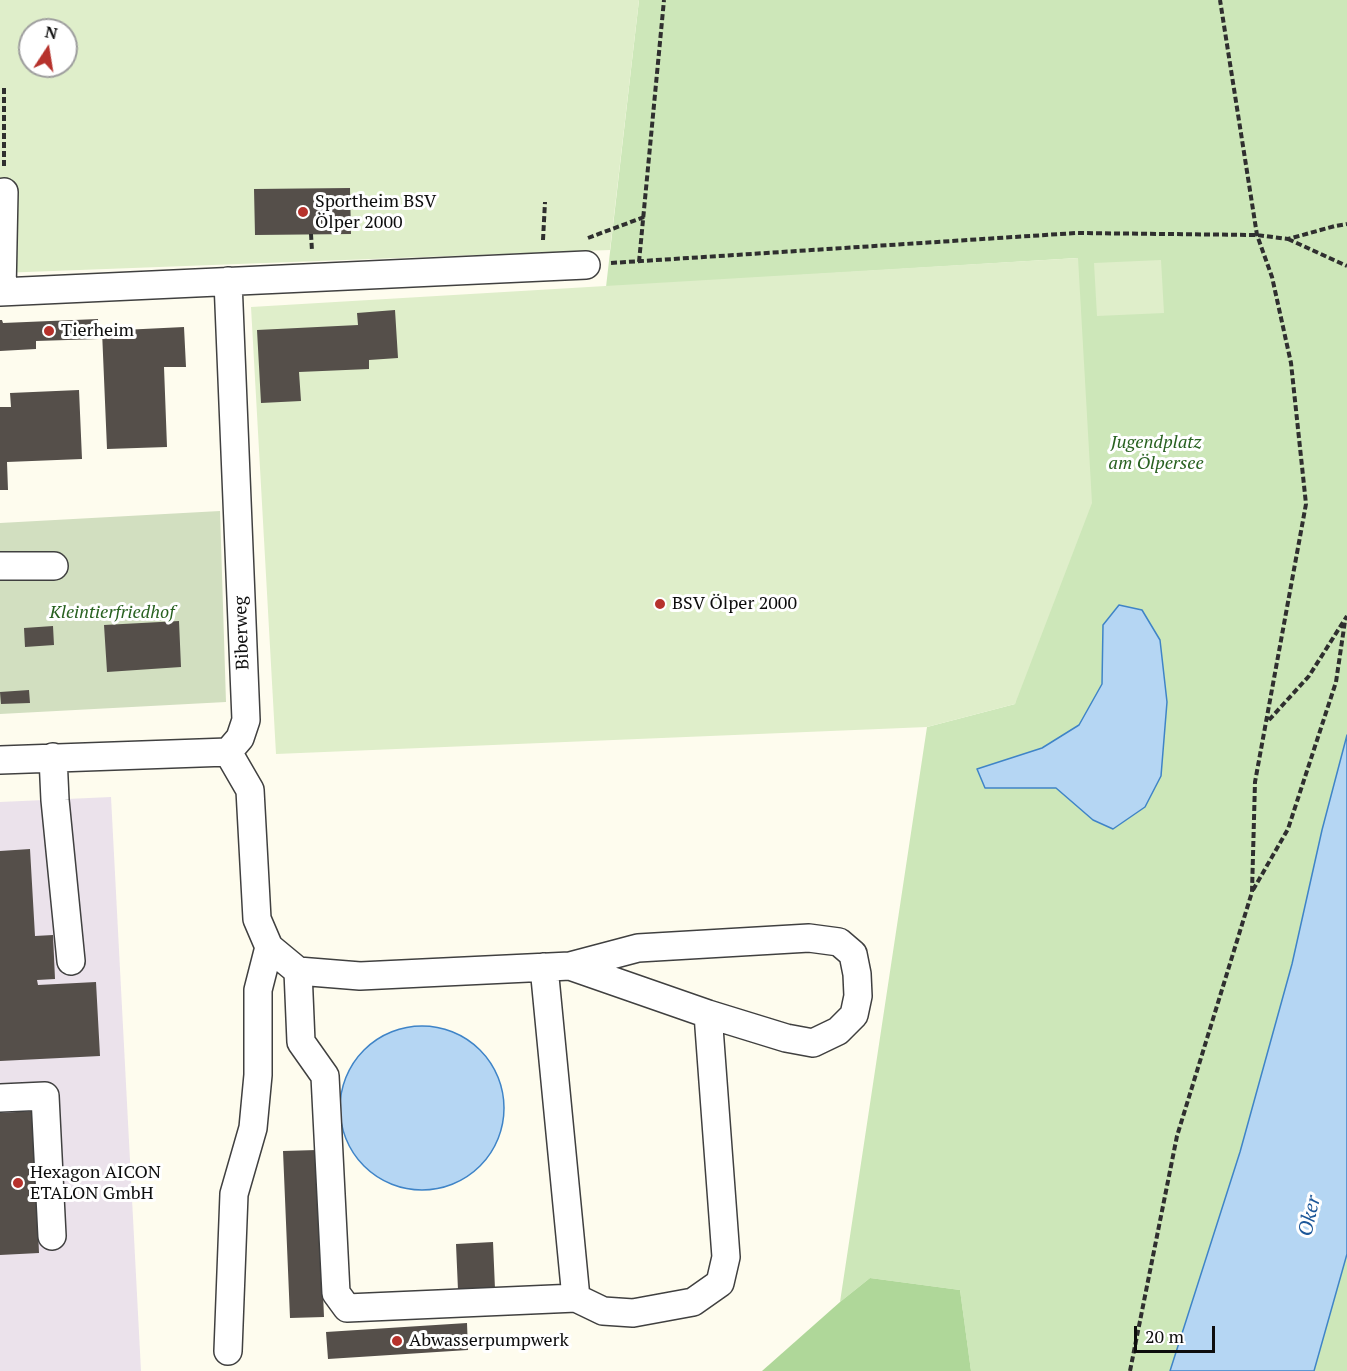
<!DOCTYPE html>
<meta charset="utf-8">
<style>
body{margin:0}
#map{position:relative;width:1347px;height:1371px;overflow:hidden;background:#fefcee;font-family:"PT Serif",serif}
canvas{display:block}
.north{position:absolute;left:18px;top:18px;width:60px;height:60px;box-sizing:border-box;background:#fff;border:2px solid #9e9e9e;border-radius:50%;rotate:12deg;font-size:16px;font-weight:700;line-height:24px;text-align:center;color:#0d0d0d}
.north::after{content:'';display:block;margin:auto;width:21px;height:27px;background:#b6322c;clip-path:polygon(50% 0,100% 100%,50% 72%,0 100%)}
.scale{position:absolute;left:1134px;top:1326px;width:81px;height:27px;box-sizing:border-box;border:3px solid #0d0d0d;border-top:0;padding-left:8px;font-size:18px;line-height:21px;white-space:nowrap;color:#0d0d0d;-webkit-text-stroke:4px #fff;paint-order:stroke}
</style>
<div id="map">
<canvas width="1347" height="1371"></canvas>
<div class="north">N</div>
<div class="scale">20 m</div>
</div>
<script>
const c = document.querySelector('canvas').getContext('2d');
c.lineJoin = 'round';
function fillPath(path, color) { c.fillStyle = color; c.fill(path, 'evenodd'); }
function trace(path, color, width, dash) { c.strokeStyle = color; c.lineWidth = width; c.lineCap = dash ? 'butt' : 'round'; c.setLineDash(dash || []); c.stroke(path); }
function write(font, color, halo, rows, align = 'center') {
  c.font = font + ' "PT Serif",serif'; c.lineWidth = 6; c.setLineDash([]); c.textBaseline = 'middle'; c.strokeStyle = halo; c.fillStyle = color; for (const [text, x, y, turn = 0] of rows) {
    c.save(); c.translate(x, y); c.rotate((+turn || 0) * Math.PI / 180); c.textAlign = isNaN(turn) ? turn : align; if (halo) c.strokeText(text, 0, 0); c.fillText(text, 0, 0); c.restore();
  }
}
const industrial = new Path2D(`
 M111,797L141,1371H0V802Z`);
const green = new Path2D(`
 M639,0H1347V1371H971L960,1290L870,1278L840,1302L927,727L1015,704L1078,258L606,287Z`);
const forest = new Path2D(`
 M870,1278L960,1290L971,1371H762L840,1302Z`);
const cemetery = new Path2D(`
 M220,511L226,702L0,714V523Z`);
const pitch = new Path2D(`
 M0,0H639L610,250L0,273ZM30,30H66V66H30Z
 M1078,258L1092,503L1015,704L927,727L276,754L251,307Z
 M1161,260L1164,313L1097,316L1094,263Z`);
const water = new Path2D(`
 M1119,605L1142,610L1160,640L1167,702L1161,776L1145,807L1113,829L1093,820L1056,788H985L977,769L1042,748L1079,725L1102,684L1103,625Z
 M1347,735V1254L1314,1371H1170L1240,1152L1292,964L1322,830Z
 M340 1108a82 82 0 1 1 164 0a82 82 0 1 1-164 0Z`);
const building = new Path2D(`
 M350,188L351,234L255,235L254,189Z
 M395,310L398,358L369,360V369L299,372L301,401L261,403L257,330L358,325L357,313Z
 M98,319L99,339L36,341V349L0,351V320H2L3,323Z
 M184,327L186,367H164L167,447L107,449L102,331Z
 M79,390L82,459L7,462L8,490H0V407H11L10,393Z
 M179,621L181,667L107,672L104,625Z
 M53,626L54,645L25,647L24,628Z
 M29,690L30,703L1,704L0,692Z
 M30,849L35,936L53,935L55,979L37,980L38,985L96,982L100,1056L0,1061V851Z
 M33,1111L39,1253L0,1255V1113Z
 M317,1150L324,1317L290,1318L283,1151Z
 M493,1242L495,1289L458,1290L456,1244Z
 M467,1323L468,1350L328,1359L326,1332Z`);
const path = new Path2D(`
 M4,88V166
 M311,234L312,251
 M588,238L644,217
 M1288,239L1347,266
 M543,240L545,202
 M639,262L664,0
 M611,263L1076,233L1257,235L1288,239L1335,226L1347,224
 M1269,720L1309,676L1347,616
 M1253,890L1288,829L1336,682L1345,621
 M1130,1371L1177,1136L1252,892L1255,782L1306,504L1291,363L1272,277L1257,235L1220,0`);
const minor = new Path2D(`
 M0,292L586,265
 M2,292L4,192
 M0,566H54
 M228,752L250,790L257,919L269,947L298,971L360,976L570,966L638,948L809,938L839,942L853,954L857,974L858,996L854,1015L838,1031L813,1043L786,1038L708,1014L570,966
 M53,757L55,800L71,961
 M0,760L228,752L240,738L246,720L228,281
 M544,967L576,1298L603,1311L633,1313L693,1302L720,1283L726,1257L708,1014
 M298,971L301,1042L325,1076L336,1293L347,1308L576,1298
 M0,1098L45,1096L52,1236
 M228,1351L234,1194L253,1128L258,1075V990L269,947`);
const markers = [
 [303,212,6,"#b6322c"],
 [49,331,6,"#b6322c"],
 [660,604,6,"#b6322c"],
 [18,1183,6,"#b6322c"],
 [397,1341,6,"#b6322c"]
];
const poiNames = [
 ["Sportheim BSV",315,202],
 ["Ölper 2000",315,223],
 ["Tierheim",61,331],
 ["BSV Ölper 2000",672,604],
 ["Hexagon AICON",30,1173],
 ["ETALON GmbH",30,1194],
 ["Abwasserpumpwerk",409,1341]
];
const parkNames = [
 ["Jugendplatz",1156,443],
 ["am Ölpersee",1156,464],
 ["Kleintierfriedhof",112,613]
];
const streetNames = [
 ["Biberweg",242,633,-92]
];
const waterNames = [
 ["Oker",1310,1216,-77]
];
fillPath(industrial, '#ebe2eb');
fillPath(green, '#cde7b9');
fillPath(forest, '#afd799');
fillPath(cemetery, '#d2dfc0');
fillPath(pitch, '#dfeeca');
fillPath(water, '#b5d6f3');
trace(water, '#3f84c7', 1.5);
fillPath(building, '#554f4a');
trace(minor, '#404040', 30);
trace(path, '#2f2f2f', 4, [6, 3]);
trace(minor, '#fff', 27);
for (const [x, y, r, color] of markers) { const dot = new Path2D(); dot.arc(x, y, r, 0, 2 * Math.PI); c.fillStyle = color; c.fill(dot); trace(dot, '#fff', 2); }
write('18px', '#0d0d0d', '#fff', poiNames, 'left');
write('italic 18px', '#286120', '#fff', parkNames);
write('18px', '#0d0d0d', '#fff', streetNames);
write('italic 20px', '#1c5799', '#fff', waterNames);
</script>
